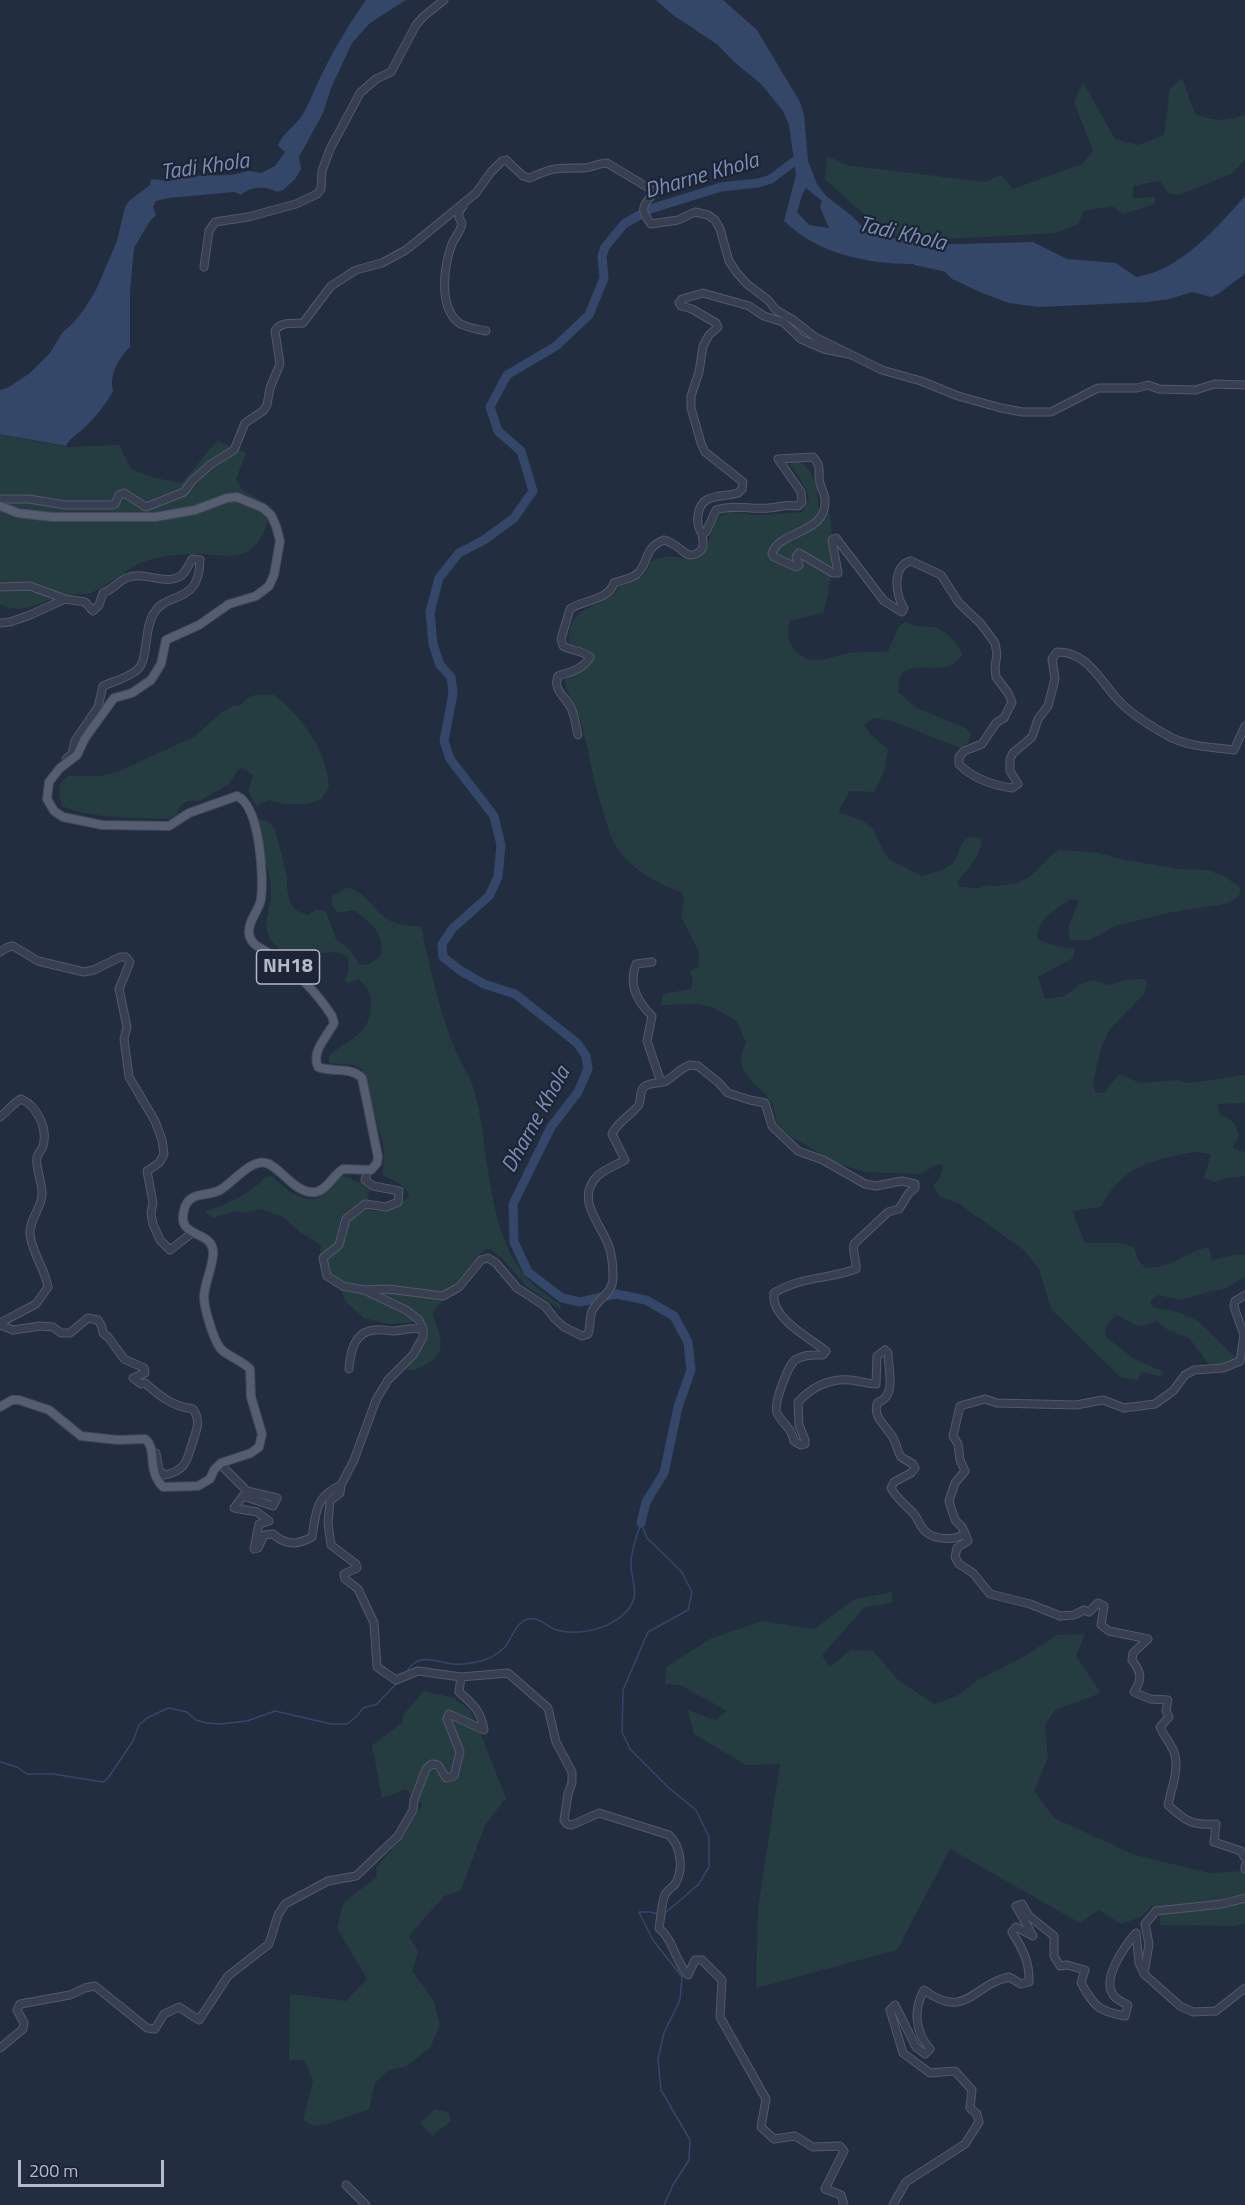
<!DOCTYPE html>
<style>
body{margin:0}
#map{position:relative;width:1245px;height:2205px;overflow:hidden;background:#232d40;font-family:"Titillium Web",sans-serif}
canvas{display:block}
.scale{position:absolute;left:18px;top:2160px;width:146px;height:27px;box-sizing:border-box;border:3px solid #b3baca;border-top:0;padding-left:8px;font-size:18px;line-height:21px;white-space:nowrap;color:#b3baca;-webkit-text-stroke:4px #1c2435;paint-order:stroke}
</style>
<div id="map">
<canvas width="1245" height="2205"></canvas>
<div class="scale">200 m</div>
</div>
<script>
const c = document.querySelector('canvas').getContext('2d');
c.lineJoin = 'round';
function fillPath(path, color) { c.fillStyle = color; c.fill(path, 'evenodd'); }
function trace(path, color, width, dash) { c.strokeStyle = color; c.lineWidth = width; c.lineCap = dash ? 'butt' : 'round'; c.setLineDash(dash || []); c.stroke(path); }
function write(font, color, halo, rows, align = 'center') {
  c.font = font + ' "Titillium Web",sans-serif'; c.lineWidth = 4.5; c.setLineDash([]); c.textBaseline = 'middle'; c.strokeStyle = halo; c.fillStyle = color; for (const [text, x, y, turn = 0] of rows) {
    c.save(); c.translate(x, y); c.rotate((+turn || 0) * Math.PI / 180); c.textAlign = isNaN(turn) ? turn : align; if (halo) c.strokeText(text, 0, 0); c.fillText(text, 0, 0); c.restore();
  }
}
const green = new Path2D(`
 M1182,78L1195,114C1213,121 1228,122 1245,114V160L1231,174L1179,195L1168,193L1160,181L1133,186V198L1155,197V204L1123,214L1112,206L1084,211L1078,224L1056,233L946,239L896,236L874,224L825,179L827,156L846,165L985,182L1001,175L1013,189L1082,164L1093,151L1074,102L1083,82L1115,139L1138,145L1164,135L1170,89Z
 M0,434L67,447L119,445L131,469L155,478L181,483C195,470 204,454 218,441L246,453L236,479L242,490L272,507C267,524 262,546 244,553C232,558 217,555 203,554C181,554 161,555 140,563C125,570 111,585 93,592C85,596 75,593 66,595C44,599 23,617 0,604Z
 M794,459C814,467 819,489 818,508L830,514C834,546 833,582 823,613L790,621C787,629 787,640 793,648C810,669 827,657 850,653C863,651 875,653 888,651L899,626L905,622C915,627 923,626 933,627C944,628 962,646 962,656C957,661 952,665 945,667C924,671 897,657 898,692L915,707L965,728L971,734L968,743L960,748L892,721L873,718L864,725L871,735L888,749L885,769L874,792L850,791L838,812L863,821L873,829L884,852L890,860L922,876C931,873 946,870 953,863C963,851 957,833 981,838C985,850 965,873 957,882L959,887L979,888L989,885L997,886L1018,883L1032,875L1052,855L1059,850L1099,853L1120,859L1179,869L1208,870L1223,876L1239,886L1241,892L1237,898L1225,904L1172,912L1115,926L1090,940H1070L1068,927L1079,901L1070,899C1056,910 1037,918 1037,938C1050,945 1061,948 1075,949L1073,958L1038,977L1045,999L1065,996L1079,985L1093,980L1109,985L1126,980L1144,979L1147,983L1145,993L1110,1029L1102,1045L1093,1081L1095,1092L1104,1093L1119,1074L1140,1083L1177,1080L1189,1083L1245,1075V1103L1218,1104L1220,1115C1233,1119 1236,1123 1239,1136L1233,1146L1234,1149L1245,1152V1176L1227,1178L1215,1182L1204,1178L1211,1154C1197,1151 1189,1152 1175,1156C1140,1163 1118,1174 1101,1207L1072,1211L1085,1243H1120L1134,1247L1138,1260L1146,1268C1174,1268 1185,1252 1209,1247L1212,1260L1234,1255H1245V1277L1224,1289L1211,1291L1181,1300L1158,1295L1150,1301L1153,1307L1178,1312L1198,1321L1238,1360L1229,1368L1211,1367L1189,1338L1168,1330L1156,1321C1137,1331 1134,1323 1117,1315C1110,1320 1104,1327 1105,1336L1134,1359L1164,1372L1160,1376L1141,1372L1138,1380L1120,1377L1051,1309L1039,1269L1024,1250L959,1204L939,1196L933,1185L939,1180L943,1166L938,1164L920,1174L865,1172L836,1163L792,1137L777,1124C775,1117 775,1107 770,1100C755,1080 731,1073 746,1043L737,1021L712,1007L696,1004L661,1005L663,994L691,989L693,980L690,971L698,967L699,953L681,916L684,900L681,892C655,883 627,867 613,841C609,833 607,823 604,815C594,784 589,753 581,722C577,707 565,693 565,680L587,662L589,657L577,645L568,642C569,636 569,628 572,623C580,604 611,605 620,586C635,582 646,578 651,562C666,552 679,558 696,560C709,551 708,539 714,524C722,506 745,515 760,515C774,514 789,513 802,512L809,499C806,485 799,476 790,465Z
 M255,695H274C303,718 326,749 329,787L321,799L308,804H284L269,800L256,806L248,790L253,775L242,768L238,770L229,784L223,788L199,801H188L180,806L176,815L167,819C132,817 95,820 62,806L59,797L60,783L68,776H100L117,772L194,737L222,712L233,706L241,705L247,698Z
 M255,818L269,822L275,829L287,876V888L290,903L297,911L308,915L317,909L326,912L336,939L350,950L360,965L370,964L381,955C384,932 371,923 354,910L344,912H337L332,905V896L348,887C380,899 372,927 421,926C430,969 440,1014 457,1054C461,1065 470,1075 473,1087C491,1146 484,1224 525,1276C534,1287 548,1296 560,1304L561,1310L526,1286L503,1259L490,1249H486C470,1260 460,1287 441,1292L443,1301L435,1309L432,1315C441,1334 449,1354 425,1365C419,1368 414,1371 407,1370L406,1367C422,1350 432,1338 419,1316L416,1314L414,1322L389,1324L364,1318L346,1302L341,1290L335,1284L324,1278L319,1262L321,1245L300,1232L283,1217L261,1209L242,1213L235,1211L213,1218L204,1211C220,1209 255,1191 265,1177L272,1176C282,1185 293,1197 308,1199C327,1201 332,1178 342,1176C345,1176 352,1179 355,1181C362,1183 366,1185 370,1191L368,1195L367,1210C386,1214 396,1209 410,1195L400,1184L383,1175L384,1149L362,1070L353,1065L329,1063V1056C350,1037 371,1036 371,1003C371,992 367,986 358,979L348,983L344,980L349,970L348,957C329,945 313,960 294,956C284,954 270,942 267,932C264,919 272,904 271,891C269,866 260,843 255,818Z
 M892,1592V1603L865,1607L822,1655L829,1667L851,1650L873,1651L898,1680L934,1704L957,1696L978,1680L1020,1659L1057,1635L1085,1634L1076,1656L1101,1693L1055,1710L1045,1725L1048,1758L1034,1791L1054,1818L1135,1855L1210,1873L1245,1871V1923L1235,1926L1160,1925V1914L1152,1906L1141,1917L1121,1924L1099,1910L1080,1923L950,1849L897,1950L756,1988L758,1908L780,1764L746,1765L694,1734L688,1710L715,1720L727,1711L680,1685L665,1684L666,1667L710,1639L762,1621L814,1629L855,1599Z
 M424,1691L454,1698L470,1710L477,1725L506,1798L485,1825L461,1890L444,1896L409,1936L418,1952L412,1971L434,2001L440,2025L430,2048L405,2067L389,2070L375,2083L369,2109L328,2124L313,2126L303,2120L313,2080L304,2060H289L290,1994L346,2001L367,1979L337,1928L343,1903L377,1877L376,1868L404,1835L422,1805L406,1789L382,1798L372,1745L402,1723L403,1715Z
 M435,2109L449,2113L451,2121L432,2136L420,2123Z`);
const water = new Path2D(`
 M366,0H406L370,23L352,43L331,88L323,113L299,157L301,169L295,179L283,190L278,192C265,186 251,186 241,195L234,192L169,198L156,201L153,207L156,215L150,221L134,248L130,292V347C119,357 109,375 113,391C106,404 95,418 83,429C76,435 70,438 66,446L0,434V390L9,387L30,373L50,353L62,333L74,322L85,308L96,290L117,241L125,207L129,201L150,185L151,179L170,181L181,176L231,175L249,171L261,173L275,166L285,152L278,146C282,133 296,126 303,114C310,102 315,88 321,76C334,49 349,24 366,0Z
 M656,0H723L757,30L800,102L804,115L808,161L817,184L826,196L852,216L866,230L875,234L924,245L1033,242L1067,259L1116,263L1136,277C1178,272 1218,227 1245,196V274L1218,294L1211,297L1192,292L1170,299L1147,302L1039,307L1009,303L982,293L952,279L936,263C884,267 823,259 784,221L796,175L789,125L783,111L761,84L733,61L718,45L673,15ZM806,188L822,201L820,207L829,228L809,225L797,212C800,204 801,195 806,188Z`);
const stream = new Path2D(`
 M641,1523L647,1538L681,1571L692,1592L688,1610L648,1632L623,1690L622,1732L630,1749L670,1789L696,1810L709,1837V1867L698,1885L665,1913
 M406,1673C418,1651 434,1662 454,1664C461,1665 470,1663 477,1662C487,1660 498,1654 505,1647C512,1638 516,1622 528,1619C539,1616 547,1627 557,1630C579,1636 610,1629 626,1612C642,1594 631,1584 631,1564C631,1551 636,1537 641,1524
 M0,1762L17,1767L27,1774H53L103,1782L108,1778L133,1741L139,1725L147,1718L168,1708L187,1712L196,1720L207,1723L220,1724L247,1721L275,1711L331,1724H347L357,1716L363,1708L377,1704L397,1683
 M658,1914L650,1912H639L653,1940L682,1977L680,2000L664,2033L658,2059L661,2090L690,2140L689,2160L673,2185L664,2205`);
const river = new Path2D(`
 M917,261L951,268
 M641,1523L646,1502L664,1473L678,1407L691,1370L688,1342L674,1316L646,1300L616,1294L580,1302L562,1298L528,1272L514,1242L513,1204L551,1127L578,1092L588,1069L586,1056L577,1043L515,994L484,984L461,971L443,957L442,944L453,928L489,896L498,877L501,845L494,816L450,759L444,741L453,693L451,677L440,665L433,644L430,612L439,578L459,553L484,540L514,518L533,491L521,451L498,431L490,407L507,375L556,346L589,315L604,278L602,256L605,247L624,224L650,209L721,187L758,183L771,179L800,157`);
const minor = new Path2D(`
 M463,206C458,212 457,216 462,223C461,232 455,236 452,244C444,265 438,307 459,323C467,328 477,329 486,331
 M204,267L209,231L215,222L248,217L296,204L317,194L321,189L322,171L330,149L360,93L376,79L391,72L416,25L424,16L444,0
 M848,354L824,349L801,339L783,322L764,316L749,306L703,293L682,299L679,303L681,306L692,309L716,323L718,327L709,335L703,346L699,372L691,396V408L701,443L705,452L743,482L742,489L738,493C722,498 701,492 698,515C697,522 698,528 702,534L706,532L716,510C734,504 751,510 769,508C782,507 783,504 798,506L802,502L801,492L778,459L813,457C823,468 817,471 820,483C821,489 825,493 825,500C827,535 778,530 772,554L774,557L796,567L799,565L796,557L799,553L833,573H838L832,540L836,538L884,601L902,612L904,608C895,595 892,565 911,561L941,575L959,603L981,624L995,643L997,654L995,667L996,677L1008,693L1012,702L1004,718L996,723L982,744L964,751L959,757V764C973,779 992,785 1012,788L1018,784L1010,771V759L1013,753L1032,737L1038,719L1048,706L1055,679L1052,659L1057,652C1088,651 1102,684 1120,702C1133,716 1154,728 1170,737C1190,747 1212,747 1234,750L1245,726
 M0,499H29L65,505H111L115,504L119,495L124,493L146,507L184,492L192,481L211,464L234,450L245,423L263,411L267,405L270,388L280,364L275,331C280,321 293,324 303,323L331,286L356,270L382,263L406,250L476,193L491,172L502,161L506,160L523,176L530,178C553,167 558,168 583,168C591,168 599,163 607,163L652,190V195C641,207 641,211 651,224L678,220L695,212L708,215L715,220L720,229L729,261L737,273L747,284L768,300L776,310L793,320L815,337L882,370L921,381L958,396L1001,408L1022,412H1051L1098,388H1137L1148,385L1159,389L1195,390L1215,384L1245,385
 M0,587L30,586L65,599
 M0,623L10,622L30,615L65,599L85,602L93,611L99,605L103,593C112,590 118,582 126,578C144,570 166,587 182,575C186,571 190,563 192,559L200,560C199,606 168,590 154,613C143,630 149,660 137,670C128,678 114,681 103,686L98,707L75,741L72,754L66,759
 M578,735C576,727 575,718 572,710C567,697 552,691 558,676C570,672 584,669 590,657C581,650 572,651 563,646L561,639L570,609C584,599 608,601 614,583C621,580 631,579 637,574C650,562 643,548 664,540C667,541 670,542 673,544C682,548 687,561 699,552C705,548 703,541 702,534
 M0,952L8,947L13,946L38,961L84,972L94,970L120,957H126L130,962L119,989L127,1027L124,1039L129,1077L155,1121L162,1140L164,1154L159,1163L147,1171L153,1203L151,1213L153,1224L160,1240L170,1250L192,1233
 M652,962L636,964C628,985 637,1001 652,1016L647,1041L661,1082
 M0,1117C8,1111 12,1104 21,1099C37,1106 48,1128 43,1146C42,1150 37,1154 37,1158C35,1168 43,1183 42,1195C41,1209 29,1220 30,1234C32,1254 45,1268 48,1287L36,1304L0,1323
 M368,1170L365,1180L373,1186L399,1191L398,1202L386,1207L365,1204L346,1219L339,1245L323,1258L327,1276L343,1286L364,1290L406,1310L419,1320L423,1329V1337L413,1355L388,1380L376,1400L354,1460L341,1485L340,1493L330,1501L328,1523L331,1545L356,1564L357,1568L344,1574L345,1579L358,1589L374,1623L377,1667L396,1680L418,1671L461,1677L508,1673L548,1708L556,1742L572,1772V1783L568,1794L564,1820L567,1824L572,1825L599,1813L669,1835C681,1846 684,1870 675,1884C672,1888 667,1890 665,1895C661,1904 661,1918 659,1928C674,1941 675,1961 688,1975L695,1960H702L722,1980L720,2017L766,2099L761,2127L774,2139L795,2136L813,2147L840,2146L844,2151L825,2189L841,2195L844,2205
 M364,1290L388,1289L443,1296L459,1287L481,1260L488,1258L496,1263L517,1288L545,1306L555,1319L564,1327L582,1336L588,1334C591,1326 589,1318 592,1311C598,1298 614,1293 613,1276C613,1266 612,1254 608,1244C600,1223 578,1202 594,1180C601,1170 615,1166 625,1160L612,1134C618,1121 630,1116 638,1106C642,1100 639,1093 643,1088C648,1082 659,1084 666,1081C675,1076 680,1068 690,1065L698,1066L718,1082L728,1093L750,1100L765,1103L772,1126L798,1151L823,1160L865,1184L876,1186L902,1181L915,1184V1188L909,1193L899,1209L888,1212L854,1244C852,1253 857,1260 856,1269C826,1280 802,1276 774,1293C770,1318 810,1338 826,1351L823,1355C814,1355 804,1354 795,1360C788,1366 773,1404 777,1413C782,1424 791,1426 794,1441L801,1445L805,1444V1440L799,1425L798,1402C812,1387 829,1378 851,1380C860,1381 867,1384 876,1384L877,1356L885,1350L888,1353C888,1368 897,1397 878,1402C871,1417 887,1426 893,1438C897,1444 897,1451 901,1457L913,1464L915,1468L911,1473L894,1482L891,1488C896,1498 905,1504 913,1513C918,1518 920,1527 926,1532C935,1540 957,1541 965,1533L962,1527L955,1520L949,1501L955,1483L965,1471L960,1460L958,1444L953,1436L960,1406L985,1399L997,1403L1076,1405L1103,1400L1124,1408L1155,1404L1173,1391L1185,1375L1194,1370L1223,1368L1240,1361L1244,1335L1234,1307L1235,1301L1245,1295
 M0,1325L13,1330L40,1326L53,1327L61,1333H70L88,1318L98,1320L102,1327L103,1333L109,1338L124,1359L144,1368L145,1373L133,1378L141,1384L145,1383C161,1397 172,1406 193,1409C201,1421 197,1428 193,1441C187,1459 187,1471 164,1475L159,1470L156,1453
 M349,1369C350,1352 355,1331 375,1330C382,1329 388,1331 395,1331C405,1330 412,1327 423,1329
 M220,1464L247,1491L277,1498L273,1506L243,1496L234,1508L257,1512L269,1521L259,1524L254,1549L258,1548L264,1535L273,1534C287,1546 297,1545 312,1537C316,1511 316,1496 341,1485
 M965,1533L968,1541L957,1548L955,1557L959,1564L973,1573L990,1594L1030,1604L1060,1616L1074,1615L1084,1610L1089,1612L1098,1603L1104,1606L1101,1625L1109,1631L1148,1639L1133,1653L1132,1660C1141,1672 1143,1678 1134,1692L1150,1699L1168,1700L1166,1711L1169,1717L1160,1727C1164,1736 1172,1746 1174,1752C1180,1768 1171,1790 1168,1805C1185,1821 1193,1826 1216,1824L1214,1842L1241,1851L1245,1858
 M1245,1866V1869
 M1144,1974L1149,1944L1145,1924L1156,1911L1222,1904L1245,1898
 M0,2048L23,2029L24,2023L17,2010L20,2004L70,1995L85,1988L95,1986L147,2028L155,2029L164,2014L179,2007L199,2020L228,1976L269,1944L278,1915L285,1904L328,1881L356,1876L398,1836L413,1810L414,1800L426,1769L432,1764L438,1765L446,1778L454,1776L460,1752L447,1719L449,1714L484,1730C481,1711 473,1704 459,1692L461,1677
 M346,2185L366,2205
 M893,2205L906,2182L965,2144L979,2122L977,2114L970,2108L972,2090L955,2071L930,2073L903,2053L890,2010L895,2005L916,2047L925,2054L930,2049C915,2032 913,2010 924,1990C966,2021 972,1985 1009,1977L1021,1984L1029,1982C1030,1962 1022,1948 1012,1932L1016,1927L1033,1936L1016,1906L1022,1904L1029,1916L1054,1936V1956L1060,1966L1067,1965L1085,1970L1081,1983C1095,2007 1098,2011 1125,2016L1128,2005C1124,2003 1118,2000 1115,1997C1099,1981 1125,1946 1136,1933L1139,1963L1144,1974L1180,2006L1193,2012L1216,2011L1245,1988`);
const major = new Path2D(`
 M0,506L18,513L52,517H155L195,510L227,498L237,497L263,508L271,515L276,526L280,541L274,575L269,586L256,596L229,604L199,625L166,640L161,664L151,680L132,693L114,698L85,738L77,755L60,768L49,782L47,799L54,811L63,817L102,825L169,826L189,813L237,796C260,806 264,877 261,899C259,911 248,920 249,933C250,944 259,947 267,952C292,967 316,991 332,1016L334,1023C327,1037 311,1051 318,1067C333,1073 350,1066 362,1078L378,1157L377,1163L371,1170L343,1169C334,1174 327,1190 316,1192C295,1195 280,1166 266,1163C250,1159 233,1183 220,1190C207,1197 191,1191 185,1207C173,1241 216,1228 213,1255C212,1269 205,1282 204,1296C204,1308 214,1344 223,1351C232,1358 242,1361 250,1369L251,1397L262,1434L259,1447L251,1453L221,1463L214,1470L210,1479L198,1486L163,1487C146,1470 158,1449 145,1439L118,1440L81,1436L49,1410L19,1400H12L0,1407`);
const shields = [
 [288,967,63]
];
const shieldNames = [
 ["NH18",288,967]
];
const waterNames = [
 ["Tadi Khola",205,168,-8],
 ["Dharne Khola",702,177,-16],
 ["Tadi Khola",902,235,13],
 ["Dharne Khola",537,1120,-61]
];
fillPath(green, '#253c41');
fillPath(water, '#354768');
trace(stream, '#354768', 1.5);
trace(river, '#354768', 9);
trace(minor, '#525a6a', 9);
trace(major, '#404859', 10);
trace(minor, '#373f50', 7);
trace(major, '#555e70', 8);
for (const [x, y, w] of shields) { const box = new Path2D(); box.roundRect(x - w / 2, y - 17, w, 34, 4.5); c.fillStyle = '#1c2435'; c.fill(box); trace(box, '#b3baca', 1.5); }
write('bold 20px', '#b3baca', null, shieldNames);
write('italic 22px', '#798eb4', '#1c2435', waterNames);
</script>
